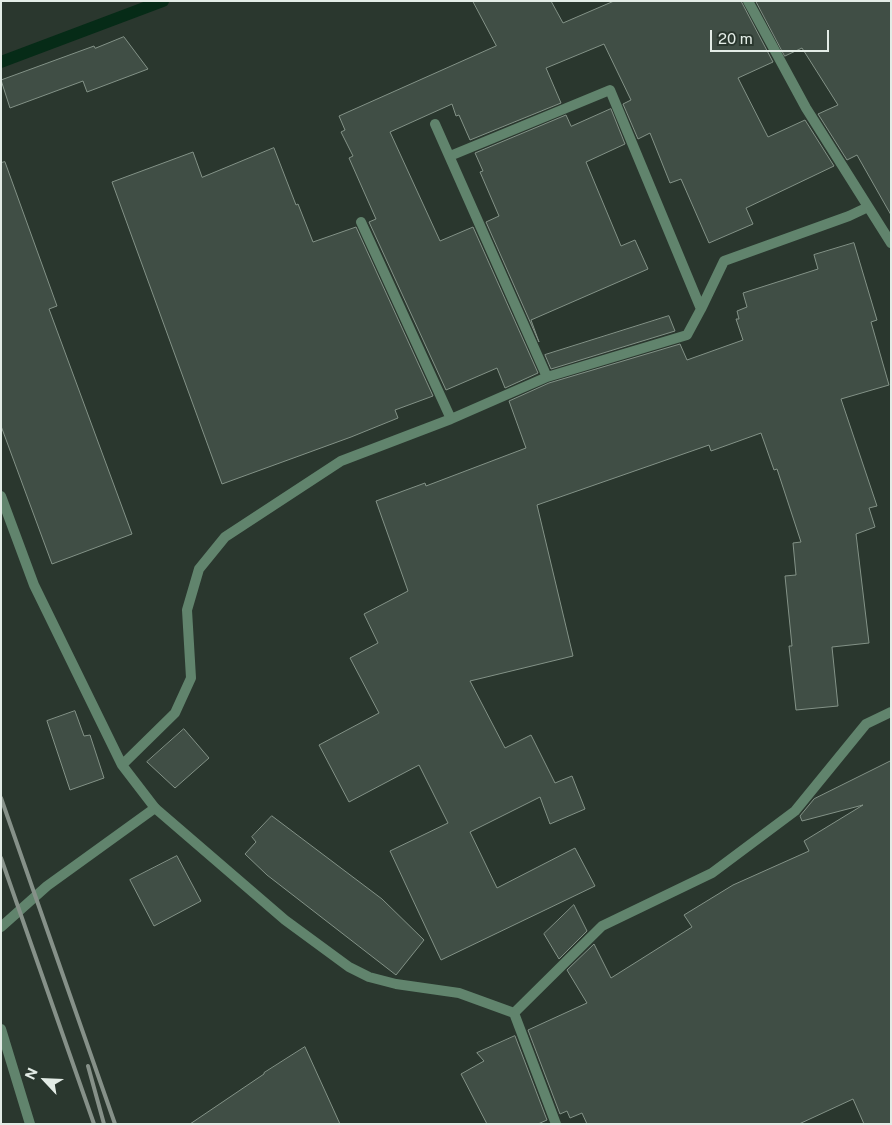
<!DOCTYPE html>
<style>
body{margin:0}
#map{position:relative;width:892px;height:1125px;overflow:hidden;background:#2a372e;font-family:"Public Sans",sans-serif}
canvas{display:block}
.frame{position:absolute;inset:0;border:2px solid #e3ece6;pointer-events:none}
.north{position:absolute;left:20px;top:1055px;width:50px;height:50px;-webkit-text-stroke:4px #2a372e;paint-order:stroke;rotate:295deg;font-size:14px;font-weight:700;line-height:20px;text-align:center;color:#e3ece6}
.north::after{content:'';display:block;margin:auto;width:18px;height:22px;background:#e3ece6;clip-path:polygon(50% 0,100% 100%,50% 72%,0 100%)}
.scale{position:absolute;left:710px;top:30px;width:119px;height:22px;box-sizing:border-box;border:2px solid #e3ece6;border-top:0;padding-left:6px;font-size:15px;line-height:18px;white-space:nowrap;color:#e3ece6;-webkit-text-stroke:4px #2a372e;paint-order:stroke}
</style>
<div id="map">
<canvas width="892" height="1125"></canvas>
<div class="frame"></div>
<div class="north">N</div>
<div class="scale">20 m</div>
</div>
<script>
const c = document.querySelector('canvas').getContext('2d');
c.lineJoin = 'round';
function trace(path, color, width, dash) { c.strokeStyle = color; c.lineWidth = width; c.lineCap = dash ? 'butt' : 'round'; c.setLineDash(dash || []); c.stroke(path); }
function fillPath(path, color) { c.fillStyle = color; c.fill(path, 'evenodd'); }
const stream = new Path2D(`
 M1,62L163,1`);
const building = new Path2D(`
 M473,1H551L563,23L614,1H741L773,62L738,78L768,137L805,120L834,166L746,208L753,224L709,243L681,179L670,183L650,133L638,139L623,104L631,100L604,44L546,68L561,103L470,140L459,115L456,116L452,104L390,132L440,241L473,227L538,373L505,388L497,368L446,390L369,222L376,219L349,158L353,156L341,132L345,130L339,116L496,46Z
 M756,1H891V215L857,155L847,160L818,114L838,105L802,48L785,56Z
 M124,37L148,69L87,92L83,81L10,108L1,80L94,46L95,48Z
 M611,109L625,144L586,162L621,246L635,240L648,269L531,320L539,342L486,222L499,216L480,172L483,171L475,153L566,115L571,126Z
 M274,148L296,205L298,204L313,242L356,227L433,396L395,410L398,418L351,437L222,484L112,182L193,152L202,177Z
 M5,162L57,306L49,309L132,534L52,564L1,426V163Z
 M854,243L877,320L871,322L889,385L841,399L877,506L869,508L875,527L856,534L869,643L832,647L838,706L796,710L789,646H792L785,576L796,575L793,543L801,542L777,469L774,470L761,433L711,451L709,445L537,505L573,656L470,681L505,748L531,735L555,783L572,776L585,809L550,824L540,797L470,832L497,888L575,848L595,886L441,960L390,851L448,823L419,765L349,802L319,745L379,713L350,658L378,643L364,614L408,591L376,501L425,483L426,486L526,448L509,401L549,383L680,344L687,360L743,340L736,319H739L737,311L747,307L743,293L818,269L814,255Z
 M669,316L675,331L551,369L545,355Z
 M75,711L84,736L90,735L104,778L70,790L47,721Z
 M184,729L209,758L175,788L147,762Z
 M891,761V1124H864L853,1099L799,1124H587L582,1113L570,1118L567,1111L560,1114L528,1030L587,1003L567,970L594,944L611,978L692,927L684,915L733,885L809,851L804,841L863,805L802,821L800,816L814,799Z
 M272,816L382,899L424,940L396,975L267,875L245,854L256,842L252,837Z
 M177,856L201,901L154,926L130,880Z
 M574,905L587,931L559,959L544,934Z
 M515,1036L547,1120L538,1124H487L461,1074L484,1061L477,1053Z
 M305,1047L340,1124H190L264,1074V1073Z`);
const service = new Path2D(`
 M155,808L285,920L349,967L369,977L396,984L459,993L514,1013L602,926L712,873L795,811L866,724L891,712
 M514,1013L556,1124`);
const minor = new Path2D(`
 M748,1L806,108L891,243
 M435,124L547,377
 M361,222L451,419
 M701,309L724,261L849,216L868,207
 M1,496L34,585L122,765
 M1,927L47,886L155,808L122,765L175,713L191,678L187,610L199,569L225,537L341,461L451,419L547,377L687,335L701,309L610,90L450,156
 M1,1029L30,1124`);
const rail = new Path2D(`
 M1,798L115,1124
 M1,858L94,1124
 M88,1066L104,1124`);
trace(stream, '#062b17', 12);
fillPath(building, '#404e45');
trace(building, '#839287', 1);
trace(service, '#61846d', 10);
trace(minor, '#61846d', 10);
trace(rail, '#869189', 4);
</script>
